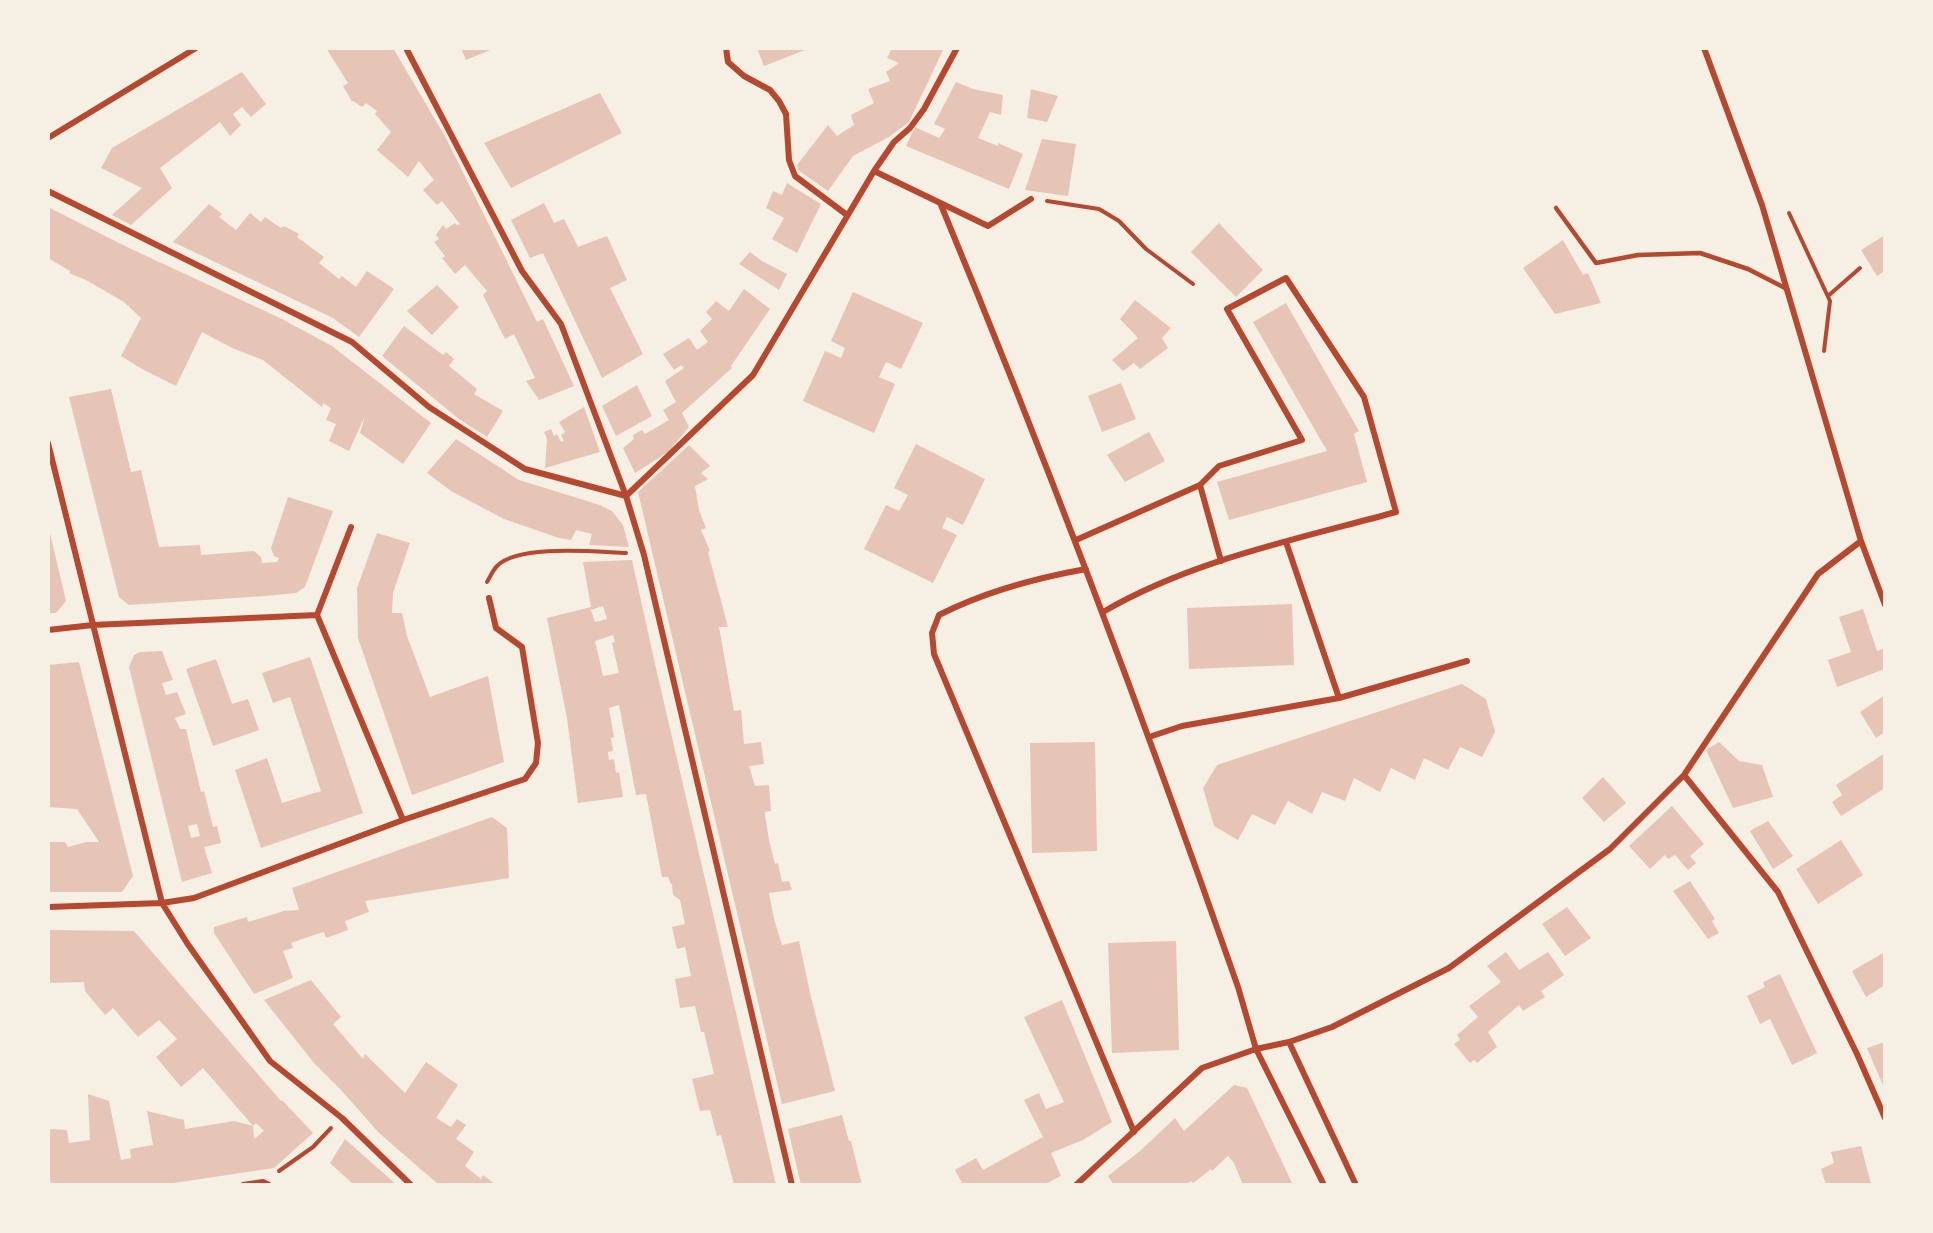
<!DOCTYPE html>
<style>
body{margin:0}
#map{position:relative;width:1933px;height:1233px;overflow:hidden;background:#f6efe4;font-family:Bitter,serif}
canvas{display:block}
.frame{position:absolute;inset:0;border:50px solid #f6efe4;pointer-events:none}
</style>
<div id="map">
<canvas width="1933" height="1233"></canvas>
<div class="frame"></div>
</div>
<script>
const c = document.querySelector('canvas').getContext('2d');
c.lineJoin = 'round';
function fillPath(path, color) { c.fillStyle = color; c.fill(path, 'evenodd'); }
function trace(path, color, width, dash) { c.strokeStyle = color; c.lineWidth = width; c.lineCap = dash ? 'butt' : 'round'; c.setLineDash(dash || []); c.stroke(path); }
const building = new Path2D(`
 M326,48H393L446,138L537,322L543,319L574,386L539,400L526,381L535,378L514,334L505,339L483,295L487,291L465,265L455,274L442,258L445,256L434,242L439,239L436,235L443,225L446,229L455,223L457,225L460,224L442,201L437,205L423,190L434,180L419,161L408,177L377,150L391,132L375,114L377,111L366,103L362,107L353,101L352,102L343,86L348,83Z
 M461,48H495L466,60Z
 M757,48H804L805,50L764,66Z
 M892,48H944L909,122L889,137L853,156L828,191L798,170L797,165L828,125L837,136L854,125L851,115L874,103L868,89L890,81L886,72L899,63L887,58Z
 M242,72L266,104L251,117L242,107L233,114L241,125L230,136L220,122L160,168L172,188L131,225L112,215L142,188L101,168L112,148Z
 M956,82L973,89L1003,95L1001,115L990,112L978,138L998,146V143L1023,154L1009,189L906,146L915,127L939,138L945,129L934,124Z
 M1031,89L1058,96L1047,122L1027,118Z
 M600,93L622,133L511,188L484,143Z
 M1042,139L1076,144L1068,196L1025,190Z
 M787,183L821,204L797,253L772,239L784,218L766,208L773,191L782,195Z
 M544,203L554,223L564,219L578,247L607,236L627,280L610,288L643,354L602,378L543,253L530,258L511,220Z
 M209,204L222,214L219,217L236,230L250,213L261,222L265,217L281,228L284,226L299,234L297,237L324,257L319,263L339,279L342,276L356,287L367,271L394,289L359,337L333,318L173,242Z
 M48,207L127,247L282,319L332,346L431,423L403,464L360,433L365,416L349,451L329,441L336,424L326,420L331,408L323,403L322,407L263,360L232,348L202,332L176,386L142,369L121,356L141,318L124,302L86,280L69,273L70,271L48,258Z
 M1219,223L1263,270L1236,297L1191,252Z
 M1885,235V271L1877,276L1861,250Z
 M1563,240L1583,275L1588,273L1601,303L1555,314L1523,268Z
 M750,252L762,261L787,274L779,290L739,264Z
 M437,285L459,307L432,335L407,311Z
 M744,289L770,309L731,366L732,368L682,413L689,427L668,452L635,473L623,448L634,439L633,435L642,430L645,434L669,420L663,410L676,402L665,381L684,368L681,365L674,370L663,354L689,338L697,350L708,342L700,331L712,319L706,312L716,301L729,311Z
 M853,292L923,323L901,369L886,362L879,377L895,384L874,433L803,401L825,351L841,358L845,348L831,341Z
 M1135,300L1171,328L1162,338L1168,348L1140,369L1134,363L1123,371L1112,360L1138,338L1120,319Z
 M1286,303L1359,431L1354,434L1367,482L1229,520L1217,482L1327,451L1253,322Z
 M404,326L443,355L446,352L454,359L449,366L477,389L474,394L503,411L487,437L459,419L382,356Z
 M1121,383L1136,419L1102,432L1088,396Z
 M637,385L652,416L616,436L602,406Z
 M111,389L131,472L141,470L159,547L200,545L201,555L254,551L261,557L262,563L277,562L279,558L274,556L271,548L288,497L333,511L305,587L296,593L265,596L129,605L119,597L69,397Z
 M584,407L600,452L545,468L547,439L544,432L551,429L554,436L557,434L561,442L564,441L561,435L565,432L559,422Z
 M1149,432L1165,461L1125,482L1107,455Z
 M456,439L519,480L600,505L612,511L623,525L629,547L589,545L592,534L576,530L571,540L559,538L504,519L451,491L427,473Z
 M916,444L985,479L963,525L947,517L942,528L957,535L933,583L864,549L886,505L899,511L908,495L894,488Z
 M689,445L710,466L701,473L708,479L695,486L699,510L706,528L701,530L710,551L708,552L728,627H719L734,711L741,710L744,744L761,742L764,764L749,766L755,786L769,785L771,811L765,812V815L769,840L775,864L778,863L782,882L789,881L792,890L769,893L774,919L782,945L799,941L810,993L835,1091L782,1104L638,492Z
 M48,525L66,601L56,613H48Z
 M377,533L410,543L393,593L392,613H402L407,636L430,697L488,676L504,762L412,795L358,638L357,588Z
 M632,560L655,664L776,1185H734L721,1135L717,1136L710,1110L700,1111L692,1079L714,1074L704,1032H701L695,1006L680,1008L675,979L691,976L685,947L677,949L672,927L685,924L680,900L673,895L672,884H671L668,877H662L646,794L636,795L619,705L609,708L614,737L611,738L613,751L608,752L609,760L614,759L616,773L619,772L623,797L578,803L567,718L547,618L591,607L583,562ZM603,606L607,619L595,622L591,610ZM613,635L615,642L612,643L619,673L603,676L595,641Z
 M1292,604L1294,665L1189,669L1187,608Z
 M1863,609L1877,651L1883,649L1885,669L1837,687L1828,660L1851,652L1839,617Z
 M162,651L173,680L162,683L166,695L177,692L186,714L175,718L180,729H186L201,792L204,791L213,827L217,826L221,843L204,847L212,873L182,882L129,667L134,655L140,652ZM197,824L200,836L191,838L188,826Z
 M310,657L363,813L261,848L235,770L267,758L282,803L321,791L290,697L273,703L262,673Z
 M216,659L232,704L248,699L259,730L213,746L186,669Z
 M79,662L133,876L122,892H48V842H65L68,847L86,842H99L77,809L48,807V665Z
 M1462,684L1486,699L1495,732L1482,757L1460,747L1448,770L1424,758L1415,780L1391,768L1380,792L1354,778L1345,801L1322,792L1312,814L1288,801L1275,825L1252,814L1238,840L1214,826L1203,788L1217,765Z
 M1885,695V732L1876,738L1860,712Z
 M1095,742L1097,851L1032,853L1030,743Z
 M1719,742L1739,761L1762,765L1773,797L1733,808L1706,750Z
 M1885,753V788L1841,816L1832,802L1842,795L1836,785Z
 M1603,777L1626,803L1604,822L1582,798Z
 M1672,806L1704,844L1690,856L1696,863L1688,870L1675,855L1668,859L1665,855L1650,869L1629,846Z
 M492,817L507,828L509,878L365,901L369,912L345,921L348,930L326,938L324,932L308,937L291,943L293,948L283,951L293,978L254,994L214,933V927L247,917L248,922L284,911L299,910L292,888Z
 M1768,821L1793,856L1773,869L1750,831Z
 M1841,840L1863,875L1818,904L1796,869Z
 M1690,881L1715,919L1712,921L1719,933L1708,939L1673,891Z
 M1567,907L1591,938L1565,956L1542,924Z
 M50,930L134,931L281,1101L282,1100L313,1133L274,1168L160,1185H51L48,1165V1129L67,1130L69,1143L90,1140L88,1094L109,1101L121,1160L131,1158L130,1149L153,1145L147,1111L184,1120L185,1129L234,1121L253,1126L203,1068L181,1087L156,1057L177,1039L159,1020L138,1037L113,1008L105,1015L85,991L84,982L49,983ZM256,1123L264,1131L254,1139L253,1126Z
 M1176,941L1179,1050L1112,1053L1108,943Z
 M1506,952L1519,970L1548,952L1564,975L1541,991L1545,997L1523,1011L1519,1005L1488,1032L1497,1047L1477,1063L1474,1060L1470,1063L1454,1044L1460,1040L1457,1035L1478,1017L1469,1006L1501,982L1487,966Z
 M1885,952V985L1866,997L1852,971Z
 M1780,974L1817,1053L1792,1065L1770,1019L1760,1024L1747,996L1765,987L1763,982Z
 M311,980L341,1017L333,1024L363,1059L365,1054L405,1093L426,1062L458,1085L436,1118L451,1127L457,1119L466,1125L456,1139L474,1152L465,1166L481,1179L483,1175L496,1185H439L379,1133L341,1090L314,1063L264,1000Z
 M1062,1000L1112,1122L1083,1140L1051,1153L1061,1176L1043,1185H963L955,1170L976,1158L983,1170L1043,1137L1024,1100L1039,1093L1046,1109L1064,1102L1024,1017Z
 M1885,1042V1090L1867,1048Z
 M1234,1085L1247,1088L1293,1185H1243L1234,1163L1228,1156L1212,1171L1211,1169L1193,1183L1191,1181L1185,1185H1114L1108,1176L1140,1151L1175,1118L1184,1131Z
 M842,1115L849,1141H851L862,1185H801L788,1129Z
 M345,1139L372,1163L397,1185H354L330,1163Z
 M1861,1146L1871,1184L1826,1185L1821,1169L1834,1163L1831,1152Z`);
const path = new Path2D(`
 M1047,201L1099,209L1119,221L1146,249L1193,284
 M1789,213L1830,301L1824,351
 M1828,296L1860,268
 M487,582C490,577 493,570 497,566C519,544 596,552 626,553
 M279,1171L313,1147L331,1128`);
const service = new Path2D(`
 M1556,208L1596,263L1638,255L1700,253L1748,269L1787,289`);
const minor = new Path2D(`
 M406,48L522,271L561,324L626,496L644,555L792,1185
 M726,48L728,62L744,76L770,90L779,101L786,114L789,160L795,176L847,215
 M1704,48L1762,205L1861,541L1885,605
 M48,138L196,48
 M874,171L894,142L910,128L924,109L957,48
 M48,191L352,342L429,407L525,469L626,496L753,375L874,171L988,226L1031,199
 M941,205C1048,463 1146,724 1238,987L1256,1049L1324,1185
 M48,443L162,903L194,898L403,820L525,779L536,763L538,743L522,647L496,628L489,598
 M1200,485L1221,561
 M1076,540L1200,485L1219,466L1302,440L1227,309L1286,278L1364,397L1396,512C1298,539 1192,560 1103,612
 M1286,542L1339,698
 M1086,569C1036,578 984,592 939,615L932,633L934,654L1134,1132
 M317,615L403,820
 M317,615L351,527
 M48,630L93,625L317,615
 M1149,737L1182,726L1339,698L1467,661
 M1684,775L1778,892L1857,1054L1885,1118
 M48,907L162,903L187,943L270,1061L342,1118L411,1185
 M1289,1042L1356,1185
 M243,1185L263,1182L269,1185
 M1076,1185L1202,1068L1256,1049L1289,1042L1332,1027L1449,968L1610,849L1684,775L1818,574L1861,541`);
fillPath(building, '#e6c5b7');
trace(path, '#b5482f', 4);
trace(service, '#b5482f', 4.5);
trace(minor, '#b5482f', 6);
</script>
